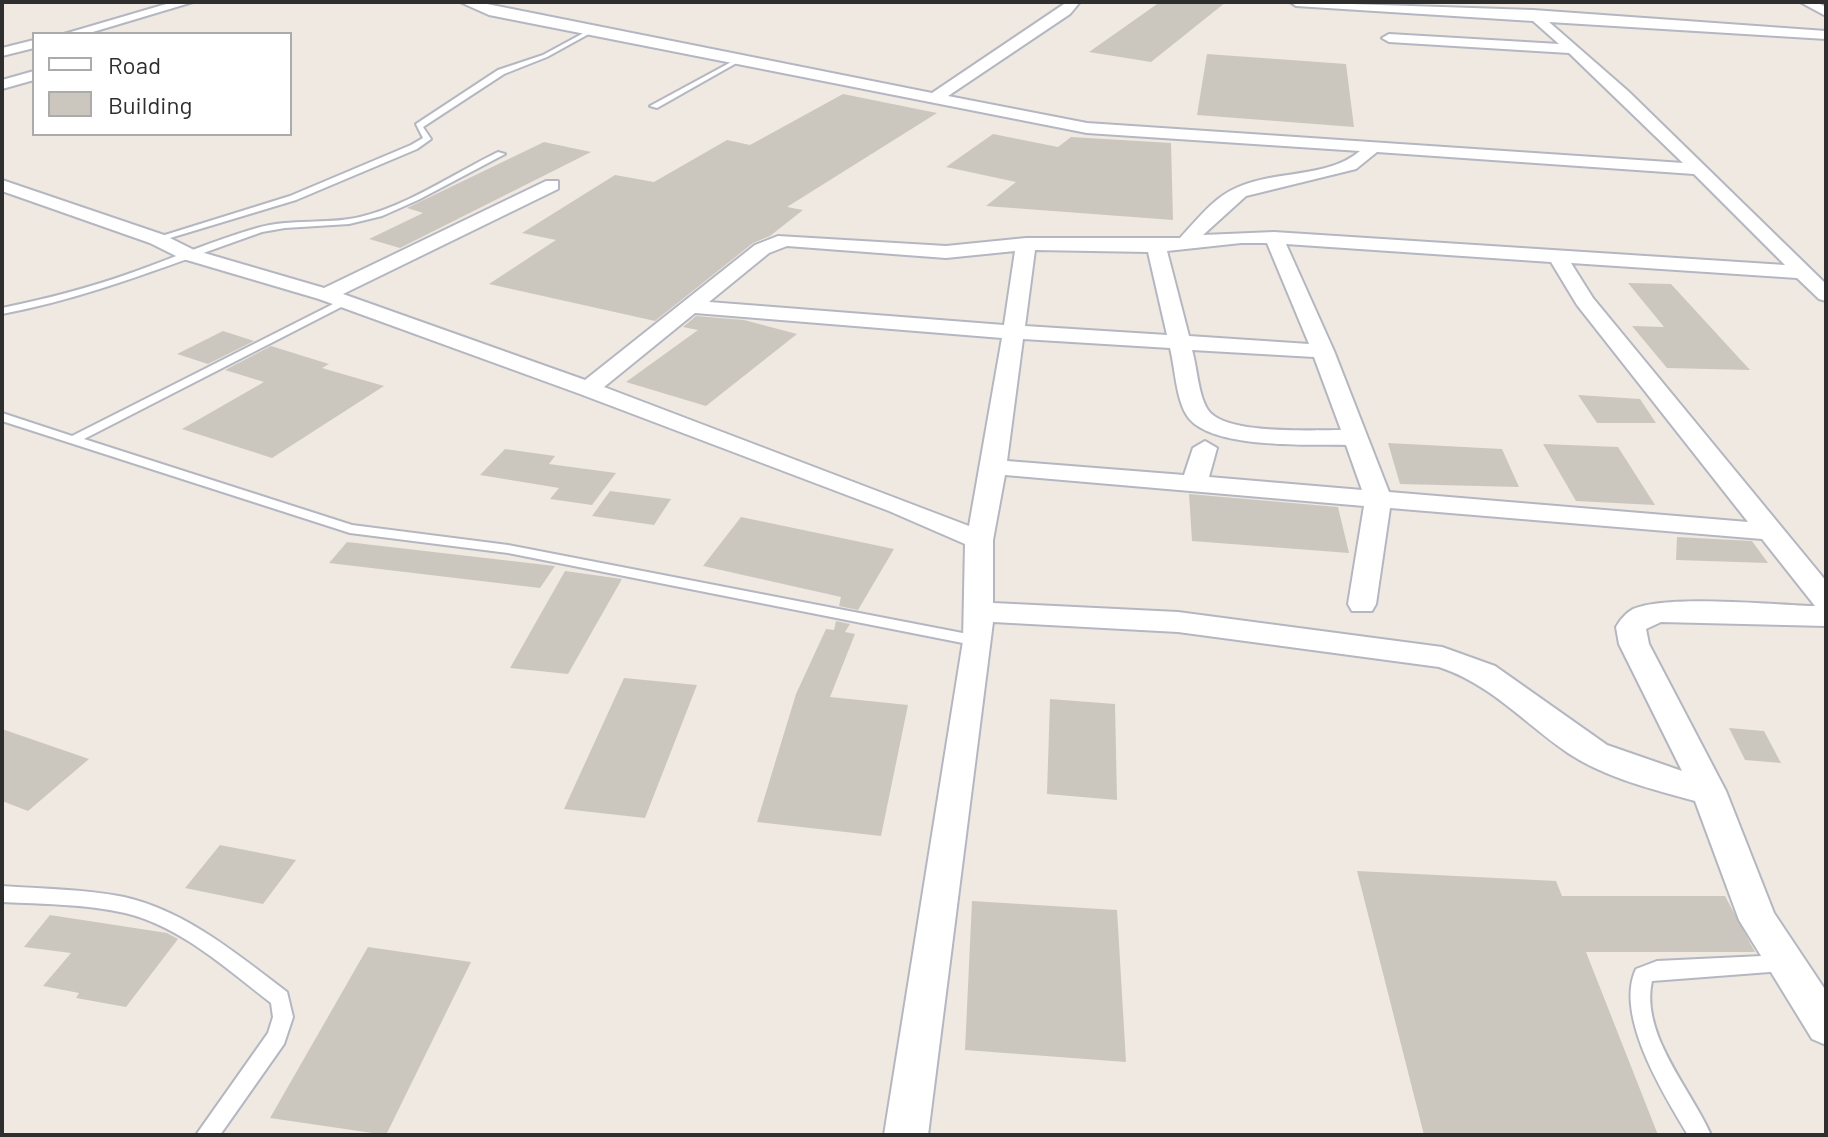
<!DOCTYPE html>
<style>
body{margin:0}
#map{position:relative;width:1828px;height:1137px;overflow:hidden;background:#efe9e1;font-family:Barlow,sans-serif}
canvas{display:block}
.frame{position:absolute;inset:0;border:4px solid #2e2e2e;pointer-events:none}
.legend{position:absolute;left:32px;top:32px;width:260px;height:104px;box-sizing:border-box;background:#fff;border:2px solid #ababab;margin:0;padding:10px 14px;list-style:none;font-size:24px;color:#2e2e2e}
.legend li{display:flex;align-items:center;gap:16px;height:40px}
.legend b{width:40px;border:2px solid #ababab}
</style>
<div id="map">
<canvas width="1828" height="1137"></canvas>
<div class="frame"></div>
<ul class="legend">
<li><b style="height:10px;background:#fff"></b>Road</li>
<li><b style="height:22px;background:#cbc7bf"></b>Building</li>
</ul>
</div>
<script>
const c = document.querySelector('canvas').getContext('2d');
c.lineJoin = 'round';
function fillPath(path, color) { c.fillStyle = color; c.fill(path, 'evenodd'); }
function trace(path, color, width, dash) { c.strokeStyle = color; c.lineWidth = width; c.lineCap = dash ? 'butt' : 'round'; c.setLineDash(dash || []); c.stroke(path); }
const building = new Path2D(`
 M1160,2H1226L1151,62L1089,52Z
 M1207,54L1346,64L1354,127L1197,115Z
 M843,94L937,113L787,207L803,210L770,236L753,243L655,321L489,284L556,240L522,233L615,175L654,182L727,140L750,145Z
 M993,134L1058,147L1071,137L1171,143L1173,220L986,206L1016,182L946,167Z
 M544,142L591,152L400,248L369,239L423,213L407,208Z
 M1628,283L1671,284L1750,370L1667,368L1632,326L1664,327Z
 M696,316L744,320L797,334L706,406L626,382L698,330L683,327Z
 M223,331L254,341L208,364L177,354Z
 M271,346L329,364L322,368L384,386L272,458L182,429L264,382L225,370Z
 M1578,395L1640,399L1656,423H1597Z
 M1388,443L1502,449L1519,487L1400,484Z
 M1543,444L1618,447L1655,505L1576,501Z
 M505,449L555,456L549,464L616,473L592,505L550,499L559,488L480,475Z
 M610,491L671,499L654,525L592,516Z
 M1189,494L1338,507L1349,553L1192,541Z
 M741,517L894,549L858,610L839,606L841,597L703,566Z
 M1677,537L1752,541L1768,563L1676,560Z
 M347,542L555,566L540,588L329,563Z
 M565,571L622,579L568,674L510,668Z
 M836,621L850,624L845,632L855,634L830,697L908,705L881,836L757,822L796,694L826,629L834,630Z
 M624,678L697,685L645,818L564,809Z
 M1050,699L1115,704L1117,800L1047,794Z
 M1729,728L1764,731L1781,763L1745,760Z
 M2,729L89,759L28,811L2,801Z
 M220,845L296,860L263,904L185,888Z
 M1357,871L1556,881L1562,896H1725L1755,952H1586L1658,1135H1424Z
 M972,901L1117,910L1126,1062L965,1050Z
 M50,915L167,933L178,939L126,1007L76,998L79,993L43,986L71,953L24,947Z
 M368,947L471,962L386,1135L270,1118Z`);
const lane = new Path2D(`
 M591,29L596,30L547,57L504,74L423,127L431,139L417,149L296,200L160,241L152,239L290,196L411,145L423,138L416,124L498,70L543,55Z
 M735,60L740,61L657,108L650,106Z
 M498,152L505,154L418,200L382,216L349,224L285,228L262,232C176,262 92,297 2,314V308C46,299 89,288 131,273C173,258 215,240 257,228C291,218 326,225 360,217C409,205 453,174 498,152Z
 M345,298L349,299V303L84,439L352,525L508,545L978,636L986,641L978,646L508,553L350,533L2,421V413L72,436Z
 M2,886C43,889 84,889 124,897C186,911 237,954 287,992L293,1017L284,1044L220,1135H196L268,1033L273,1017L271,1003C227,969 180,926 125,913C85,904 43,904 2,902Z
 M1783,955L1790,957L1793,963L1790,969L1783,971L1652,981C1640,1034 1691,1089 1711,1135H1688C1664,1095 1614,1015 1636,969L1657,961Z`);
const street = new Path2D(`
 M173,2H193L86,34H64Z
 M460,2H477L932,93L1067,2H1080L1070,14L948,96L1087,123L1683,163L1569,53L1389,42L1382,38L1389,34L1559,44L1533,21L1296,6L1290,2L1533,10L1826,31V39L1549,22L1628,91L1826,284V301L1819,299L1797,278L1571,263L1593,298L1826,581V626L1661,622L1646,629L1649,644L1726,791L1774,913L1826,991V1045L1812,1039L1739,920L1695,801C1652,789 1606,778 1568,753C1524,723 1491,684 1439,667L1178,632L993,622L928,1135H884L963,641L965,544L889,511L580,394L319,299L180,258L150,243L2,191V180L164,235L194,250L324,288L546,181H558V189L343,294L585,380L755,245L778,236L946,246L1026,238H1180C1197,220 1213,198 1236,188C1274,170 1327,179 1360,151L1087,133L489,15ZM1377,152L1694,174L1785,265L1274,232L1203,235L1246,196L1356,169ZM1241,243H1267L1309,344L1189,336L1167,251ZM1286,244L1551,262L1577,305L1748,522L1389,492L1334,351ZM787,246L946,258L1015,251L1004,325L709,302L769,253ZM1035,250L1148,252L1167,335L1025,326ZM695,313L1002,338L969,526L604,387ZM1023,339L1170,348C1175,368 1176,397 1186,414C1206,450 1310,444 1346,445L1362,490L1209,477L1217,448L1205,441L1193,448L1184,475L1007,461ZM1192,350L1314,357L1341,430C1313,430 1225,435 1208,410C1198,395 1197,366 1192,350ZM1005,475L1364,506L1348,604L1352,611H1372L1376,604L1390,508L1762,539L1815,606C1773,605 1669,594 1633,609C1626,613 1620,620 1616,627L1619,644L1682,771L1607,745L1495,666L1442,647L1178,612L993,603V540Z
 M1800,2H1816L1826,7V16Z
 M34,40V48L2,56V48Z
 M34,71V80L2,89V80Z`);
fillPath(building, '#cbc7bf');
trace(lane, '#b4b7c1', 4);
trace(street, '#b4b7c1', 4);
fillPath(lane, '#fff');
fillPath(street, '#fff');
</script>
